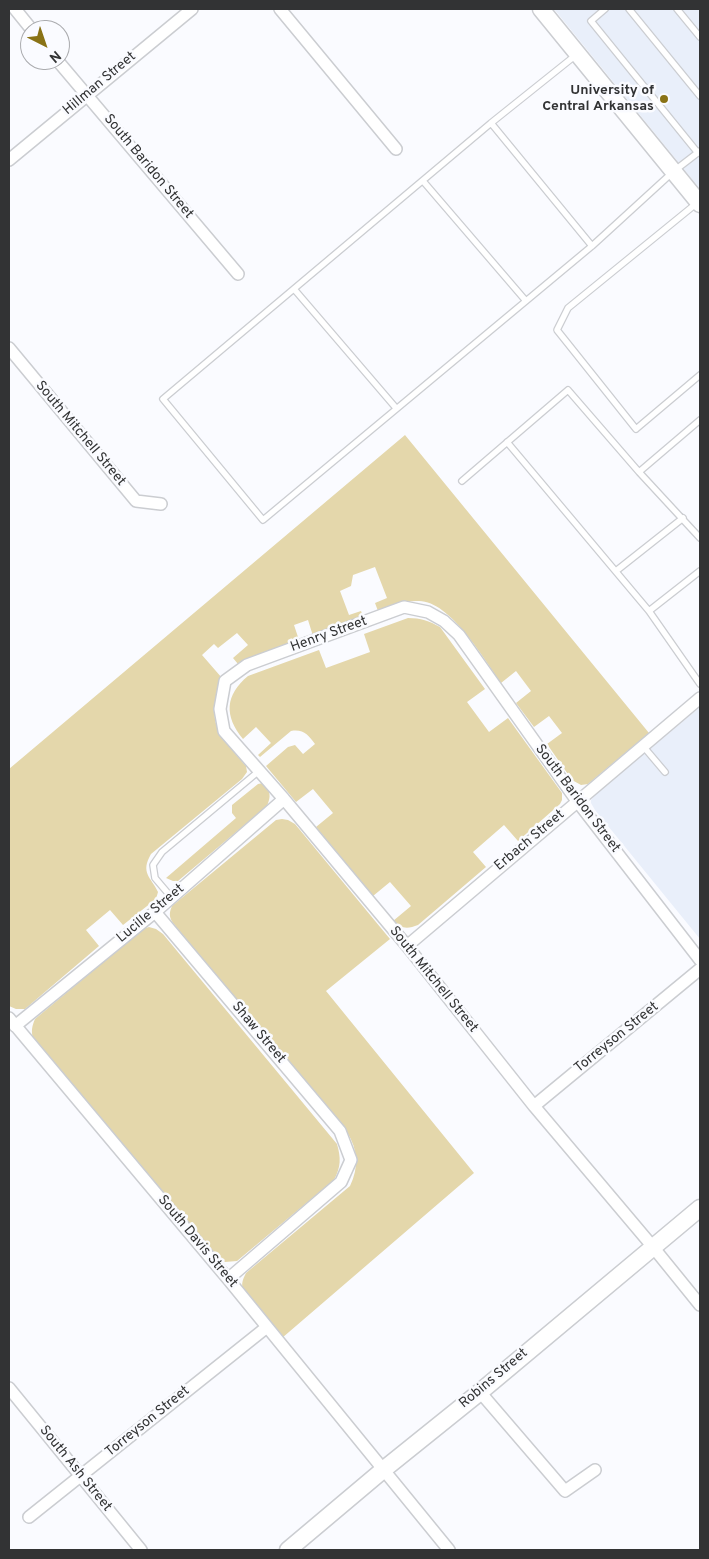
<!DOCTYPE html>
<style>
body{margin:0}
#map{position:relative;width:709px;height:1559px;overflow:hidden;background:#fafbff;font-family:Overpass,sans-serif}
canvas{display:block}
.frame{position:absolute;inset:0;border:10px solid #323334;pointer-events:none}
.north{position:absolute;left:20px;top:20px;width:50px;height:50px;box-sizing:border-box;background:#fafbff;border:1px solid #aaabae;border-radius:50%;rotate:139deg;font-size:14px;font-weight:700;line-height:20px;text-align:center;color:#323334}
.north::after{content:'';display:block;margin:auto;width:18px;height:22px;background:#8a7316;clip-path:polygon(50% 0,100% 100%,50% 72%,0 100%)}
</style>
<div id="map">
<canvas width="709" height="1559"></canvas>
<div class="frame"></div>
<div class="north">N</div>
</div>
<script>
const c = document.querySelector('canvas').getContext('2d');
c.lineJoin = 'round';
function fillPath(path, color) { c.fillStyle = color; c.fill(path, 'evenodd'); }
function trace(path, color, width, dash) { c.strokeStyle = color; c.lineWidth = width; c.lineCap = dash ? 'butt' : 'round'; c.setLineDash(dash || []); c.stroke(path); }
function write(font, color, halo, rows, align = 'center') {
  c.font = font + ' Overpass,sans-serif'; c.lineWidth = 5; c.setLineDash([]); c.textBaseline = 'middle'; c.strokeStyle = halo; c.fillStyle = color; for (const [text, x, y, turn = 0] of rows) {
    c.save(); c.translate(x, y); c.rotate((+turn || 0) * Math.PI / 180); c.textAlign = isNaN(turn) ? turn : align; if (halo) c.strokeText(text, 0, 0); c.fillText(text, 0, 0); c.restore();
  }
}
const built = new Path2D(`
 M554,9H700V189Z
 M700,707V939L595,810L591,803V800L595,795Z`);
const green = new Path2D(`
 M405,435L649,733L588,784L581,785L572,780L547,744L562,733L549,716L534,727L516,703L531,691L516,671L501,683C484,659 450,601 419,601C405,600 391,606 378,611L375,603L387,598L375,567L353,575L351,586L340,591L349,615L361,611L363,616L313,636L308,620L294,625L299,640L238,664L233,658L248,645L237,633L218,648L214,644L202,655L222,678C206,726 217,731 246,766L247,772L242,779L151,854C140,873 151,877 158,892L156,899L123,925L110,910L86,930L99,946L25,1009H16L9,1006V769Z
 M408,618C421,618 429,621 440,627L485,689L467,702L489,732L508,718L562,793V800L560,804L518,841L504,825L473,852L486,867L418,925C408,929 401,929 393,921L411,906L390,882L373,896L316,827L333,813L313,789L296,802L266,766L288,747L295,745L303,754L315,744C308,735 304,729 291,731L260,757L258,755L271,743L256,727L243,739C224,716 225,695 248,676L319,650L326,668L370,652L364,634Z
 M263,783C271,792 271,796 267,806L178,881H173L166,878L236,818L232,813V805L258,784Z
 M282,819L288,820L295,824L390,939L326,991L474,1173L282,1338L243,1290C241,1283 243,1279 246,1273L350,1186C359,1167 358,1150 347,1132L173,923C169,917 169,913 172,906L276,820Z
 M149,927L156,929L163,934L337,1144C341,1158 341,1167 334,1180L237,1261L225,1262L216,1258L33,1038C31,1031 32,1026 35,1019L143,929Z`);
const lane = new Path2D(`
 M605,9L591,21L698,153
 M629,9L700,96
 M677,9L700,37
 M576,55L491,123L163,399L263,520L592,246L674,171L700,151
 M491,123L592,246
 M423,181L526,301
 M697,203L568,308L557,330L636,429L700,375
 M294,289L396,408
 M507,442L649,611L700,684
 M639,472L700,420
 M462,481L568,390L639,472L700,538
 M616,571L683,518
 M649,611L700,571
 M643,746L665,772
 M172,898L155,878L153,865L162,852L259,771`);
const street = new Path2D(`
 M15,9L32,30
 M280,9L396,149
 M57,60L238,274
 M9,160L192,9
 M9,348L136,501L161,504
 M155,912L340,1131L351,1160L341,1182L228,1279
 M407,946L700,698
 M700,960L577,801L459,635L444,621L428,612L404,607L247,665L225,681L220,709L224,731L284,799L407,946L534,1106L653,1247L700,1305
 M9,1018L228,1279L449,1550
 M15,1026L155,912L284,799
 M534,1106L700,969
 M9,1388L141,1550
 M480,1392L565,1491L595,1470
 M29,1517L267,1327`);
const secondary = new Path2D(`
 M541,9L700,204
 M288,1550L383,1470L480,1392L700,1208`);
const markers = [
 [664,99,5,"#8a7316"]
];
const streetNames = [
 ["Hillman Street",100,84,-40],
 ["South Baridon Street",148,167,50],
 ["South Mitchell Street",80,434,50],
 ["Henry Street",329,635,-20],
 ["South Baridon Street",577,799,53],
 ["Erbach Street",530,841,-40],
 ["Lucille Street",151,914,-40],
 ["South Mitchell Street",433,980,51],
 ["Shaw Street",258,1033,50],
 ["Torreyson Street",617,1038,-39],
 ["South Davis Street",197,1242,50],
 ["Robins Street",494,1379,-40],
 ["Torreyson Street",148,1422,-39],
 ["South Ash Street",75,1469,51]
];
const poiNames = [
 ["University of",654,91],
 ["Central Arkansas",654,107]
];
fillPath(built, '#e9effa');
fillPath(green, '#e4d7ab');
trace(lane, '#cbcdd1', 8);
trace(street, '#cbcdd1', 14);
trace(secondary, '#cbcdd1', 19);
trace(lane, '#fff', 5.5);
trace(street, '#fff', 11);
trace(secondary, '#fff', 16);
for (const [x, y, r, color] of markers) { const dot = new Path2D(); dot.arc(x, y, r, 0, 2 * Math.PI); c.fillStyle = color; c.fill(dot); trace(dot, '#fafbff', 2); }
write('14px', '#323334', '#fafbff', streetNames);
write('bold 14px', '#323334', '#fafbff', poiNames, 'right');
</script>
